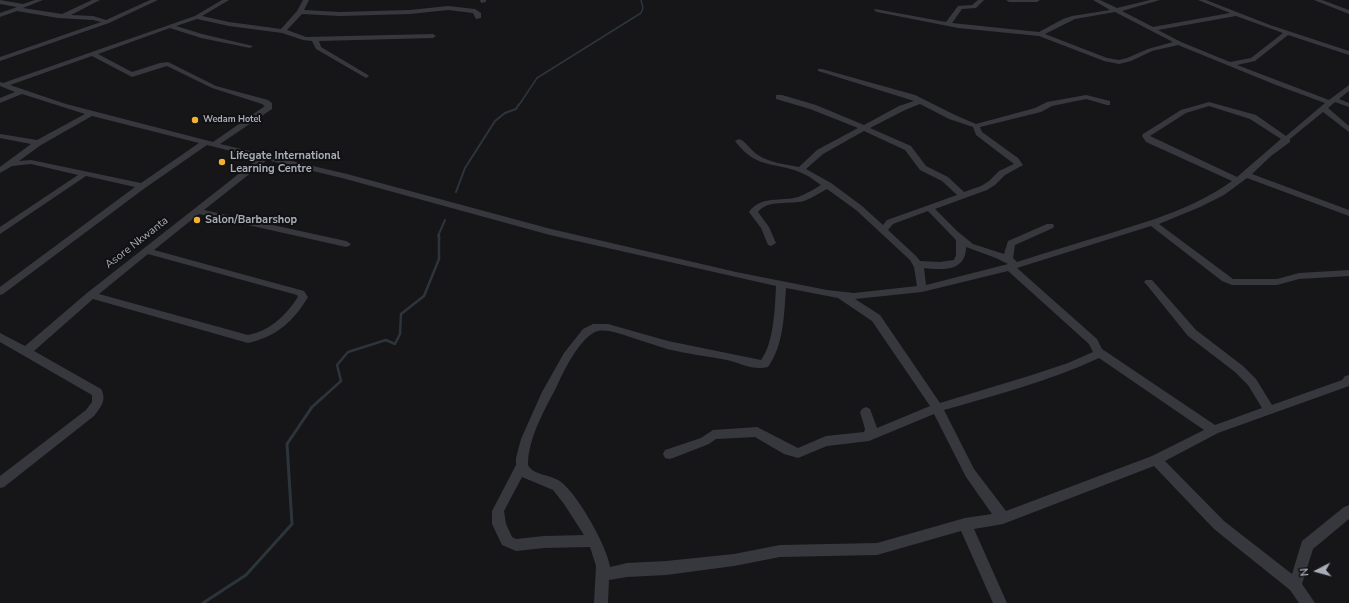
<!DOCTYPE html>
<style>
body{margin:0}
#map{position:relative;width:1349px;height:603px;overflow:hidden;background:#161618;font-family:"Nunito Sans",sans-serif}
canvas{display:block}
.north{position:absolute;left:1297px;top:551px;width:40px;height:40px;-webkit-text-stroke:3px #111113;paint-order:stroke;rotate:264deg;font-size:11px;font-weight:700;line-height:16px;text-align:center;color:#a8adb8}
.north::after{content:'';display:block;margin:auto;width:14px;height:18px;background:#a8adb8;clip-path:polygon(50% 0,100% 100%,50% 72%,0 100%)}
</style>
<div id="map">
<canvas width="1349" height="603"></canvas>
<div class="north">N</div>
</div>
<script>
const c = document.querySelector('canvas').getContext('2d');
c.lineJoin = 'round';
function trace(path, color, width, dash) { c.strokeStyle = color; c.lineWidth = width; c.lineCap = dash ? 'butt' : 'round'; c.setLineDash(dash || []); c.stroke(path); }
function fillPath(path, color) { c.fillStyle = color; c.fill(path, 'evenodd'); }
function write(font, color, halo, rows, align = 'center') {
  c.font = font + ' "Nunito Sans",sans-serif'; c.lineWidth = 4; c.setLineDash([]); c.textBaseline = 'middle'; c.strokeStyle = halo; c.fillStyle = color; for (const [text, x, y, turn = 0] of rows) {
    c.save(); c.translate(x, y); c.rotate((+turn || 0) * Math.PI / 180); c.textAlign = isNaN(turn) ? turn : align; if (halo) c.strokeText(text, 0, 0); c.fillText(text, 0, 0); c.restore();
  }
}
const streamFar3 = new Path2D(`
 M519,105L537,78L641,13L643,8L641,0`);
const streamFar2 = new Path2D(`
 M456,192L465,168L495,121L505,113L516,109L519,104
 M438,236L445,220`);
const streamFar1 = new Path2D(`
 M321,399L341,381L337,365L348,352L386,340L395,344L400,334L401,314L424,296L439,259V235`);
const stream = new Path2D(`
 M203,603L246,575L292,524L287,444L312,407L322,398`);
const minor = new Path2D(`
 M0,0L23,4L35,0H43L23,8L62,14L92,0H100L71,15L93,16L106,20L150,0H158L109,23L0,61V57L101,22L93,20L58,18L17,11L0,17V13L17,7L0,4Z
 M222,0H229L202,16L229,22L281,29L297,11L303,0H309L304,10L340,12L410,10L448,6L475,9L481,13V18L476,19L473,13L448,10L410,14L340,16L302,14L287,30L306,37L433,34L436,36L433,38L319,41L321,47L368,75L369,76L366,78L316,49L312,41L303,40L282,33L229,26L197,19L176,26L202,34L253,46L250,48L201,38L170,28L98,54L132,72L160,63L168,62L216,86L268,100L272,103V109L220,144L347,174L551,229L736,272L827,290L854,293L917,286L914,267L910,260L856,210L827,189C819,193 812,198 804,201C789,205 768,199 758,212L769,227L776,243L771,246L768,245L761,228L749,212C761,195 781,202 798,197C806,194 814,189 821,185C816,182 811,177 806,175C777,160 758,172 735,141L739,139C746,141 751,151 758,155C770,163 785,164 799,167L817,150L858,128L810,109L776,99V95H782L816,105L864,125L899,106L914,101L818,71V69H822L915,95L955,115L976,124L1035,108L1047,102L1086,95L1110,101V105H1107L1086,99L1052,106L1041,112L980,127L982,132L1018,158L1023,165L1005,175L995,185L987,190L935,209L957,231L973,244L1004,254L1008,241L1047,224H1053L1054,226L1053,228L1015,245L1013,258L1017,262C1048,252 1080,242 1111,233C1153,220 1196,207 1232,181L1146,142L1142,136L1143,134L1181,110L1209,102L1256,115L1286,136L1325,103L1276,85L1178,45L1152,51L1131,61L1119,64L1104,61L1039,36L958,28L877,12L874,10L875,9L946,22L958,6L972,5L978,0H984L976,8L962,9L952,23L1039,32L1063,19L1072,16L1110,10L1093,0H1100L1117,8L1150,0H1160L1122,11L1153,27L1230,13L1198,0H1206L1270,25L1349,51V55L1288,35L1255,61L1237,65L1329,100L1349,85V91L1339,99L1349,103V107L1335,102L1328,108L1349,126V132L1323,112L1290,139V142L1271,156L1252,174L1349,210V216L1247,178L1224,195L1200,207L1159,224L1233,279H1277L1299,273L1349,270V276L1299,279L1277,285H1232L1222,281L1151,226L1017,268L1097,339L1102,349L1215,425L1262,408L1248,385L1235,372L1188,336L1146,284L1144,282L1146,280H1152L1196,330L1243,366L1256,379L1272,405L1342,380L1345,376L1349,375V386L1218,433L1165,461L1224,521L1292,574L1302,541L1344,507L1349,505V519L1313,549L1302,584L1315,603H1299L1290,590L1214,529L1154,466L1003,524L974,529L1007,603H993L961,531L877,555L780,557L734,566L666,575L627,577L609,580L608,603H594L596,566L590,547L544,548L516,551L502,545L492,524V511L516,465V458L521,439L542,392L564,353L583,329L593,324H608L668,341L761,360C774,343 775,307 776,286L550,235L342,178L267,160L204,210L346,241L351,244L349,246L346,247L199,214L154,250L304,291L308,297C294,321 276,337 248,343L93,299L34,351L101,389C107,400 101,407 94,416L4,487L0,488V476L86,410L92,402V395L0,342V333L25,346L87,293L259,158L207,145L145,188L3,294L0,295V287L135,187L86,176L0,234V227L78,175L31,164L12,166L0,173V167L31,144L0,138V134L37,140L85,114L22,94L0,103V98L15,92L0,86V82L3,83L195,16ZM1115,12L1173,42L1148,49L1127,58L1119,60L1107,58L1045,34L1075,19ZM1236,16L1283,33L1251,58L1230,62L1181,42L1158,30ZM92,56L132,77L167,66L212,88L262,104L265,106L213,142L66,104L10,85ZM920,104L949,119L973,127L976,135L1014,164L999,171L989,181L981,186L964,192L948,177L926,166L911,146L870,128L905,110ZM1209,106L1250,119L1281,139L1237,177L1150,136L1186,113ZM92,116L199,143L141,183L31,160L19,161L41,145ZM864,131L905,150L920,170L942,181L957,195L887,220L883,225L862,206L831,183L806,169L823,154ZM928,211L956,240V255L954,260L940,262L920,261L916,256L888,230L893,224ZM966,247L996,258L1008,264L926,285L924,268C942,270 966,272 966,247ZM148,254L297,295L298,297C286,315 270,331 248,335L99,294ZM1008,271L1089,344L1093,352L1068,363L1032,375L940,403L880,315L855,299L922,292ZM786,288L838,298L872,321L930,406L877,428L870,409L866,407L862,409L860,412L865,429L864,432L826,436L798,448L757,427L713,430L701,438L665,450L663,454L665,458L669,459L673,458L709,444L716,439L755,437L784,454L798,458L827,446L869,441L934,414L966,477L992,514L965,518L877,543L780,545L734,554L666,561L627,563L610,567C607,546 578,495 561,482C551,474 534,476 528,465C528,438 545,409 557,386C564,370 579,340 595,332C604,328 618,333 627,336C640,340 654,345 667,349C687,354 707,356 727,360C740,363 754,371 768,367C784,345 784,314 786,288ZM1099,358L1204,430L1152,456L1006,511L974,469L944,410C996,395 1050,381 1099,358ZM522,477L553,490L564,504L584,535L544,536L516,539L512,537L506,524L504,511Z
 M480,0H486V2L481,3Z
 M1006,0H1040L1037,2H1009Z
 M1314,0H1322L1349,10V14Z`);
const markers = [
 [195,120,4,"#f2b134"],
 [222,162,4,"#f2b134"],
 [197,220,4,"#f2b134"]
];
const farPoinames = [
 ["Wedam Hotel",203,120]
];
const poiNames = [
 ["Lifegate International",230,156],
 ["Learning Centre",230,169],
 ["Salon/Barbarshop",205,220]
];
const streetNames = [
 ["Asore Nkwanta",137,243,-38]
];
trace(streamFar3, '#2c353c', 1.5);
trace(streamFar2, '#2c353c', 2);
trace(streamFar1, '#2c353c', 2.5);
trace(stream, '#2c353c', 3);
fillPath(minor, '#37383d');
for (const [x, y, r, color] of markers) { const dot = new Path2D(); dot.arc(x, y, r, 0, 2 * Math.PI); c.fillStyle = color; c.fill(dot); trace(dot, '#111113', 1.5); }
write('bold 9px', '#a8adb8', '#111113', farPoinames, 'left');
write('bold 11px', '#a8adb8', '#111113', poiNames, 'left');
write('11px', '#a8adb8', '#111113', streetNames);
</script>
